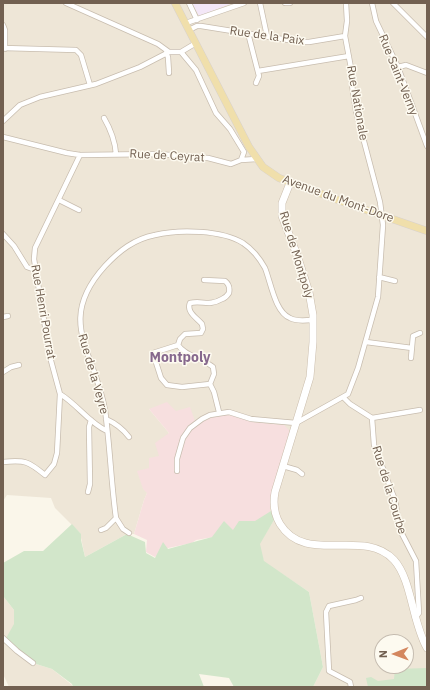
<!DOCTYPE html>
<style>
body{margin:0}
#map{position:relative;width:430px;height:690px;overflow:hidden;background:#faf6ea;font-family:"IBM Plex Sans",sans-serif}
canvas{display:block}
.frame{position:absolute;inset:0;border:4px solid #726051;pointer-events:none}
.north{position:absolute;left:374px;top:634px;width:40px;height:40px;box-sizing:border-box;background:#fdfaf0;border:1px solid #c5bcb0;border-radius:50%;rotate:269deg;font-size:11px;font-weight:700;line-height:16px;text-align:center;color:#726051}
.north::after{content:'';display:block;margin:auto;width:14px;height:18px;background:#d4875f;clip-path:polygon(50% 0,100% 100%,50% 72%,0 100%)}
</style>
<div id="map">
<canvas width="430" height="690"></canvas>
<div class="frame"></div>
<div class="north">N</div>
</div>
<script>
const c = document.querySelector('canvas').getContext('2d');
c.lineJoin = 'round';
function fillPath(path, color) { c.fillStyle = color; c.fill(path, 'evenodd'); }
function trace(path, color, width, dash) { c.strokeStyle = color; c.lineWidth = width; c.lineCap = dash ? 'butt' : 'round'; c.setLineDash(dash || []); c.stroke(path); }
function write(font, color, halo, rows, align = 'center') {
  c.font = font + ' "IBM Plex Sans",sans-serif'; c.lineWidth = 3; c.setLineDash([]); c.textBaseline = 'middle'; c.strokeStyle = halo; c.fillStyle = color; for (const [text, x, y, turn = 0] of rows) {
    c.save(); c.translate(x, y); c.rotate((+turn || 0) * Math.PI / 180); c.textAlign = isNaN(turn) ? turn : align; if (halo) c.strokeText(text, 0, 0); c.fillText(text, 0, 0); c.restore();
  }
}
const residential = new Path2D(`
 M3,3H427V687H313L323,667L309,592L264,562L259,544L274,520L270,512L271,496L278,474L265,424L251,422L236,416L218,415L199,423L176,411L149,409L169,433L159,456L149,468L147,493L144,500L134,534H127L85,557L80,533L55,508L51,498L7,495L3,501ZM382,642H406V666H382Z
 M3,596L14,610V624L33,663L52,669L72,685L73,687H9L3,674Z`);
const education = new Path2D(`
 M192,3H230V4L199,16Z`);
const medical = new Path2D(`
 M167,402L176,411L190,407L195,421L199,423L218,415H227L236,416L251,422L284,425L290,431L271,496L270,512L249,531L196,540L192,543L168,548L155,557L146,552L147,540L134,534L144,500L147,493L143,489L137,471L149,468V458L159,456L155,443L169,433L149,409Z`);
const green = new Path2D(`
 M271,511L274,520L260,544L264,561L309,592L323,667L313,687H234L229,678L199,674L204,687H73L72,684L52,669L33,663L5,640L14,624V610L3,596V563L24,551H43L72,524L81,534V540L85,557L127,534L145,542L146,553L155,558L163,542L168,549L212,537L224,521L233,530L239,521H255Z
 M427,668V687H368L366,678L371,677L378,681L394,679L395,669Z`);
const street = new Path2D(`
 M66,3L158,44L169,52
 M189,3L197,20
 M260,3L267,36
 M285,3H290
 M372,3L376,21L398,67L427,146
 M393,3L427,37
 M186,23L244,3
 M3,25L5,30V49
 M189,30L197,26H201L301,42H309L345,36
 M248,33L259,76L256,83
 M3,48L76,50L81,55L90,85
 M181,52L196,70L216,113L230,129L244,152L241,160
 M181,52L196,43
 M166,53L168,57L169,73
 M398,67L406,65L427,73
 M258,71L349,56
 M104,118C111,130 115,140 116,154
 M3,121L20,105L40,97L96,84L140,67L169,52H181
 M3,137L67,153L80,155L158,154L208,158L231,164L241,160L257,159
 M80,155L35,248L34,259L50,357L60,394C77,404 89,423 107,431
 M59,200L79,210
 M3,234L14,246L27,267L35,270
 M379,277L395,281
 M204,280L225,281C229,284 230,288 229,293C227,296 225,298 222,299C208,307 203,300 190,303C186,312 197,318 202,324L203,329L201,333L185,334L180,339L178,345C185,356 202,358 213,367L214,374L210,384L214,392L219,412
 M3,317L8,316
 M366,342L412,348
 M178,345L153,353L161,378L167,385L182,387L210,384
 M411,358L413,336L420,333
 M3,372L11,367L19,365
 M343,397L350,404L372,418L374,445L395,500L400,530L416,561L419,613L415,618
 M372,418L420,410
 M106,419C115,423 123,429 129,437
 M3,462C25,460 28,461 45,475L54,464L57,453L60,394
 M283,466L297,470L302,474
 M177,471V459L183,438L190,428L202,419L210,415L229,412L251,419L296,423L348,394L358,368L378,297L383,225L380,202L356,111L352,85L351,68L345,36L347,21L346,3
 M88,492L90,484L89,427L91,420
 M101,530L106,528L116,518
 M129,533L123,529L116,518C111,482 110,446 105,410C95,352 55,321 105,266C119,251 134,239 155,235C179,229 222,230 243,243C252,249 260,259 265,268C271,283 275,312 290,318C297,322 305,320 313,320
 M3,638L17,651L33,663
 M351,687L350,682L329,671L326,612L329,606L356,600L361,598`);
const secondary = new Path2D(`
 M290,183L282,203V216L297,255L309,292L313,315V342L310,377L275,492C273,503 274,514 280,524C306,566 363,527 394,560C412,580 412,622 427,648`);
const primary = new Path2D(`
 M175,3L249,147L263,167L279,178L349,204L427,231`);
const streetNames = [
 ["Rue de la Paix",267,36,8],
 ["Rue Saint-Verny",398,75,68],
 ["Rue Nationale",357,103,80],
 ["Rue de Ceyrat",167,156,3],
 ["Avenue du Mont-Dore",338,199,20],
 ["Rue de Montpoly",296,255,73],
 ["Rue Henri Pourrat",43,312,80],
 ["Rue de la Veyre",93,374,74],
 ["Rue de la Courbe",389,490,73]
];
const quarterNames = [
 ["Montpoly",180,358]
];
fillPath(residential, '#eee6d7');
fillPath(education, '#f3e7f7');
fillPath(medical, '#f7dfdf');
fillPath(green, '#d2e6ca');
trace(street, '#c8bdaf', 6);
trace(secondary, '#cbbead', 8);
trace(primary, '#d8d2ce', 8);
trace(street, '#fff', 4.5);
trace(secondary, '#fff', 7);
trace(primary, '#f0dfab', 7);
write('12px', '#726051', '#fdfaf0', streetNames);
write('bold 14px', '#86688d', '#fdfaf0', quarterNames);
</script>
